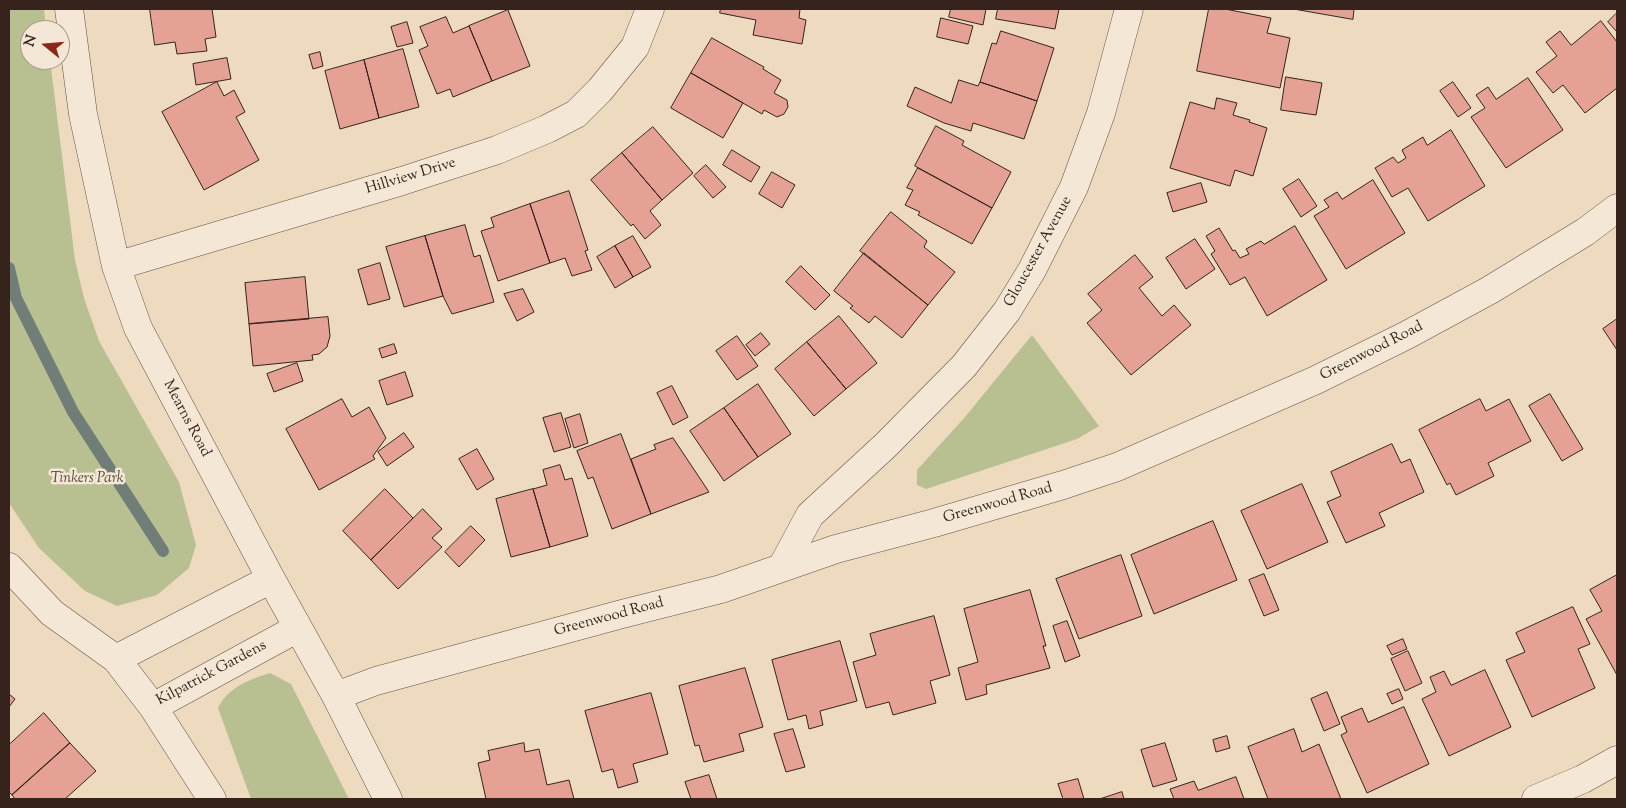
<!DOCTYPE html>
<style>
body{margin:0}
#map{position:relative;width:1626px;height:808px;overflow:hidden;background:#eedabf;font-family:"Sorts Mill Goudy",serif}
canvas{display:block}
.frame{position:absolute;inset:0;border:10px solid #35231c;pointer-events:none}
.north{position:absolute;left:20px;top:20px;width:50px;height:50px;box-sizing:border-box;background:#f4e7d5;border:1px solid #a8998b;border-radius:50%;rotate:287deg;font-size:14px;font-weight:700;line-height:20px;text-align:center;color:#35231c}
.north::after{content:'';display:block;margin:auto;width:18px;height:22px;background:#8f2418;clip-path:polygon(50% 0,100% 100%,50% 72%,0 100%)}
</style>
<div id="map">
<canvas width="1626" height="808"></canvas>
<div class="frame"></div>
<div class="north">N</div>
</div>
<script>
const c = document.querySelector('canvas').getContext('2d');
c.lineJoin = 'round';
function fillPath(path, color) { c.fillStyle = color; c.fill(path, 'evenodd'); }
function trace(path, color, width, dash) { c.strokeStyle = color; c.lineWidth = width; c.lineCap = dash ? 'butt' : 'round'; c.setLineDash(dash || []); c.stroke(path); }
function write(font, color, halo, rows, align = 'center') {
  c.font = font + ' "Sorts Mill Goudy",serif'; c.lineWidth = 5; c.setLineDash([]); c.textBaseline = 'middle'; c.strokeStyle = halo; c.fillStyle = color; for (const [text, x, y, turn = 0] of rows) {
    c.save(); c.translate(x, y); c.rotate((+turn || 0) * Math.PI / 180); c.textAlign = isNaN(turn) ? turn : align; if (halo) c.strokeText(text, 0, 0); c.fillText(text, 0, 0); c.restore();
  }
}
const green = new Path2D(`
 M9,9H44L46,30H30V60H50L75,260L84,298L99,341L179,482L196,545L189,568L157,595L117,606L85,591L39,548L9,503Z
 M1032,335L1099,426L1077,439L926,489L917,485V470L965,417Z
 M270,673L291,684L349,799H251L218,708C227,688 250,679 270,673Z`);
const stream = new Path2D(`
 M9,268L16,298L73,412L163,551`);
const building = new Path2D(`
 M150,9H212L216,37L205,39L207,51L177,54L175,42L155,45Z
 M721,9H800L799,18L806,20L802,44L753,35L756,20L720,13Z
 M951,9H986L983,25L949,17Z
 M998,9H1059L1055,29L996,19Z
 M1209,9H1225L1271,18L1267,33L1290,38L1280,88L1197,71Z
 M1294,9H1354L1353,19Z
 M508,10L530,66L492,81L469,26Z
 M1616,14L1617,15V32L1608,22Z
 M446,17L453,33L469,26L492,81L453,97L450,89L437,94L419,50L428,46L420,27Z
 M941,18L973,26L968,44L937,37Z
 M1601,21L1617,42V88L1585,113L1563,85L1553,93L1536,72L1557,56L1546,42L1560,31L1571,45Z
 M407,22L413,43L397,47L391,27Z
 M1001,31L1054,48L1037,101L980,82L992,43L996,44Z
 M712,38L764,67L763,69L781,80L774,93L787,100L788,107L784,114L777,117L764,110L762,114L691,73Z
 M403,49L419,107L379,118L364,60Z
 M320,52L323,66L313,69L309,55Z
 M227,58L231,79L196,85L193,64Z
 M364,60L379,118L340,129L325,71Z
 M691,73L743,103L723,138L671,108Z
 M1286,77L1322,83L1316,115L1281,110Z
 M1528,78L1563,130L1506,168L1471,117L1485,108L1476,95L1488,87L1496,99Z
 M959,80L978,86L980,82L1037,101L1024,139L973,123L971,131L944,123L907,106L915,87L951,103Z
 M217,82L224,96L234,90L245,112L236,117L259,160L204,190L162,112Z
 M1453,82L1471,108L1458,117L1440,91Z
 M1217,98L1237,103L1233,115L1250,120L1249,122L1267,128L1253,176L1235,170L1230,186L1170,168L1190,102L1214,109Z
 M936,126L964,141L962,145L1011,172L992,208L915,166Z
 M653,127L693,173L662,200L622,153Z
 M1451,130L1485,186L1428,221L1408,188L1392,197L1375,168L1393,157L1398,163L1406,158L1402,150L1423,137L1427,145Z
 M732,150L760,167L751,182L723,165Z
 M622,153L662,200L650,211L661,225L645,239L633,224L631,226L591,180Z
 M706,165L726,187L713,198L694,176Z
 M918,168L992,208L972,244L918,215L920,212L905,205L913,190L907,188Z
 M772,172L795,185L782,208L759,194Z
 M1299,179L1317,206L1301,217L1283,189Z
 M1373,180L1405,233L1346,269L1314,216L1329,207L1324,200L1337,192L1342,199Z
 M1201,183L1207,202L1173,212L1167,193Z
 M569,191L588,250L585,251L592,270L572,276L565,258L550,263L530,204Z
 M530,204L550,263L498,281L481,231L494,227L491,218Z
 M891,212L927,241L924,247L955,272L928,305L860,251Z
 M465,225L474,257L480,255L494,302L452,314L443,296L425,236Z
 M1295,226L1327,280L1267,316L1245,277L1230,285L1211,254L1215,251L1206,236L1219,228L1233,251L1235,250L1240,258L1249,254L1246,249L1261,241L1264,244Z
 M425,236L443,296L404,307L386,247Z
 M633,236L651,267L633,277L615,246Z
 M1195,239L1215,269L1186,289L1166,258Z
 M615,246L633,277L615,288L597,257Z
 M864,253L928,305L902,338L875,316L869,323L850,308L853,306L834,291Z
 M1135,255L1153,277L1139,288L1162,316L1174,305L1191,325L1131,375L1087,323L1102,310L1088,294Z
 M380,263L390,299L368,305L358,270Z
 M801,266L830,295L815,310L786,282Z
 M305,277L309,319L249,324L245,283Z
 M523,289L534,312L517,321L504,294Z
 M839,316L877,363L846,389L807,342Z
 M328,317L330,336L327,347L319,354L312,355L313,360L253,366L249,324Z
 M1617,319V350L1603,329Z
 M761,333L770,344L755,356L746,345Z
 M737,336L758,366L737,380L716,351Z
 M807,342L846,389L814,416L775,369Z
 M394,344L397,353L382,358L379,349Z
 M297,363L303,381L274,392L267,374Z
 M405,372L413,396L387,405L379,381Z
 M758,384L791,434L758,457L724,408Z
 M672,386L688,417L673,425L657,393Z
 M1550,394L1583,449L1562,461L1529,406Z
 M342,399L352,417L369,407L386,438L373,456L375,459L319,490L286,429Z
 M1480,399L1486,411L1509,399L1531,441L1488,463L1494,476L1456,495L1450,483L1447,485L1419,430Z
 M724,408L758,457L724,481L690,431Z
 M561,413L571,447L554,452L543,418Z
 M580,414L588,443L574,448L565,419Z
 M404,433L414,447L387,466L378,452Z
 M621,434L651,514L612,529L593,477L588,479L577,451Z
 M673,438L709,492L651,514L631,459L656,449L654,445Z
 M1392,444L1401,463L1410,459L1424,492L1379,513L1385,526L1346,543L1327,502L1341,496L1331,472Z
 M477,449L494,479L477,490L459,459Z
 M560,465L565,480L572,478L588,536L550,547L533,489L547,485L543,470Z
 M1302,484L1328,542L1267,569L1241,511Z
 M385,489L413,518L371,560L343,531Z
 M533,489L550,547L511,557L496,499Z
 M423,509L442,529L432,538L442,547L398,589L371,560Z
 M1213,521L1237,580L1154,614L1131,555Z
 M471,526L485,540L459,567L445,552Z
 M1121,555L1142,616L1079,639L1056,579Z
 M1264,574L1279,610L1264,616L1249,580Z
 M1617,575V675L1586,619L1602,611L1590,590Z
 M1030,590L1046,646H1043L1050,668L986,685L987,694L966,700L958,668L978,662L964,609Z
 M1573,607L1590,644L1578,649L1595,688L1532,717L1506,660L1525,652L1516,633Z
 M934,616L950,675L930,681L936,703L893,715L889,702L866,708L853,662L876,655L870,634Z
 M1067,621L1080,656L1065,662L1053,626Z
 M1403,639L1407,649L1392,655L1387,646Z
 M840,641L857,701L820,711L823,725L809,729L806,715L788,720L772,660Z
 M1408,651L1422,683L1405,691L1391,659Z
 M745,668L763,727L739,734L744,751L704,762L699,745L695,746L679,686Z
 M1485,670L1511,727L1449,756L1422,699L1436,692L1430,677L1444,671L1451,685Z
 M1399,689L1403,699L1392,704L1387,694Z
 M1327,692L1340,724L1324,731L1311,699Z
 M651,693L668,754L633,764L638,782L618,788L613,769L602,772L585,711Z
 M9,694L15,699L9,707Z
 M1404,707L1429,764L1367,793L1341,735L1347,732L1341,717L1362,708L1368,722Z
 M44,713L70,743L12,795L9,792V745Z
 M793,729L805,767L786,772L774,734Z
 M1294,729L1302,752L1319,744L1341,799H1268L1248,747Z
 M1227,736L1230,748L1216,752L1213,740Z
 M70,743L96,771L65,799H15L12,795Z
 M524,743L525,752L539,749L547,785L569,780L574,799H486L478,763L490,760L488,751Z
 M1165,743L1177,780L1153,787L1141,750Z
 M709,775L717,799H691L685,782Z
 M1236,777L1244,799H1174L1170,789L1194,781L1198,790Z
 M1078,779L1084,799H1063L1058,784Z
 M1122,792L1124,799H1100Z`);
const minor = new Path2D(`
 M69,9L83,114L116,266L138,328L271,579L336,696L388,799
 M116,266L402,181L497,150L547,129L576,114L600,90L635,47L650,9
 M9,567L52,613L116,659L153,707L212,799
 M782,567L810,515L886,445L964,366L1007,311L1032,270L1074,187L1101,113L1129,9
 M116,659L271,579
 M336,696L376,681L622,614L721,589L836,549L934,523L1063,485L1117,467L1316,380L1407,335L1490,290L1585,232L1617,208
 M153,707L298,628
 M1536,799L1583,779L1617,760`);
const streetNames = [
 ["Hillview Drive",411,177,-17],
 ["Gloucester Avenue",1039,252,-61],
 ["Greenwood Road",1372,352,-27],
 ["Mearns Road",186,419,62],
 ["Greenwood Road",998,504,-16],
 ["Greenwood Road",609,618,-15],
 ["Kilpatrick Gardens",212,674,-28]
];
const parkNames = [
 ["Tinkers Park",87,479]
];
fillPath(green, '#b8c092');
trace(stream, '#717e78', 12);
fillPath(building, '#e4a194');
trace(building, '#35231c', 1);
trace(minor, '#635145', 29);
trace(minor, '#f4e7d5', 28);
write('15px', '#35231c', '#f4e7d5', streetNames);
write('italic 15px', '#564a3a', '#f4e7d5', parkNames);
</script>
